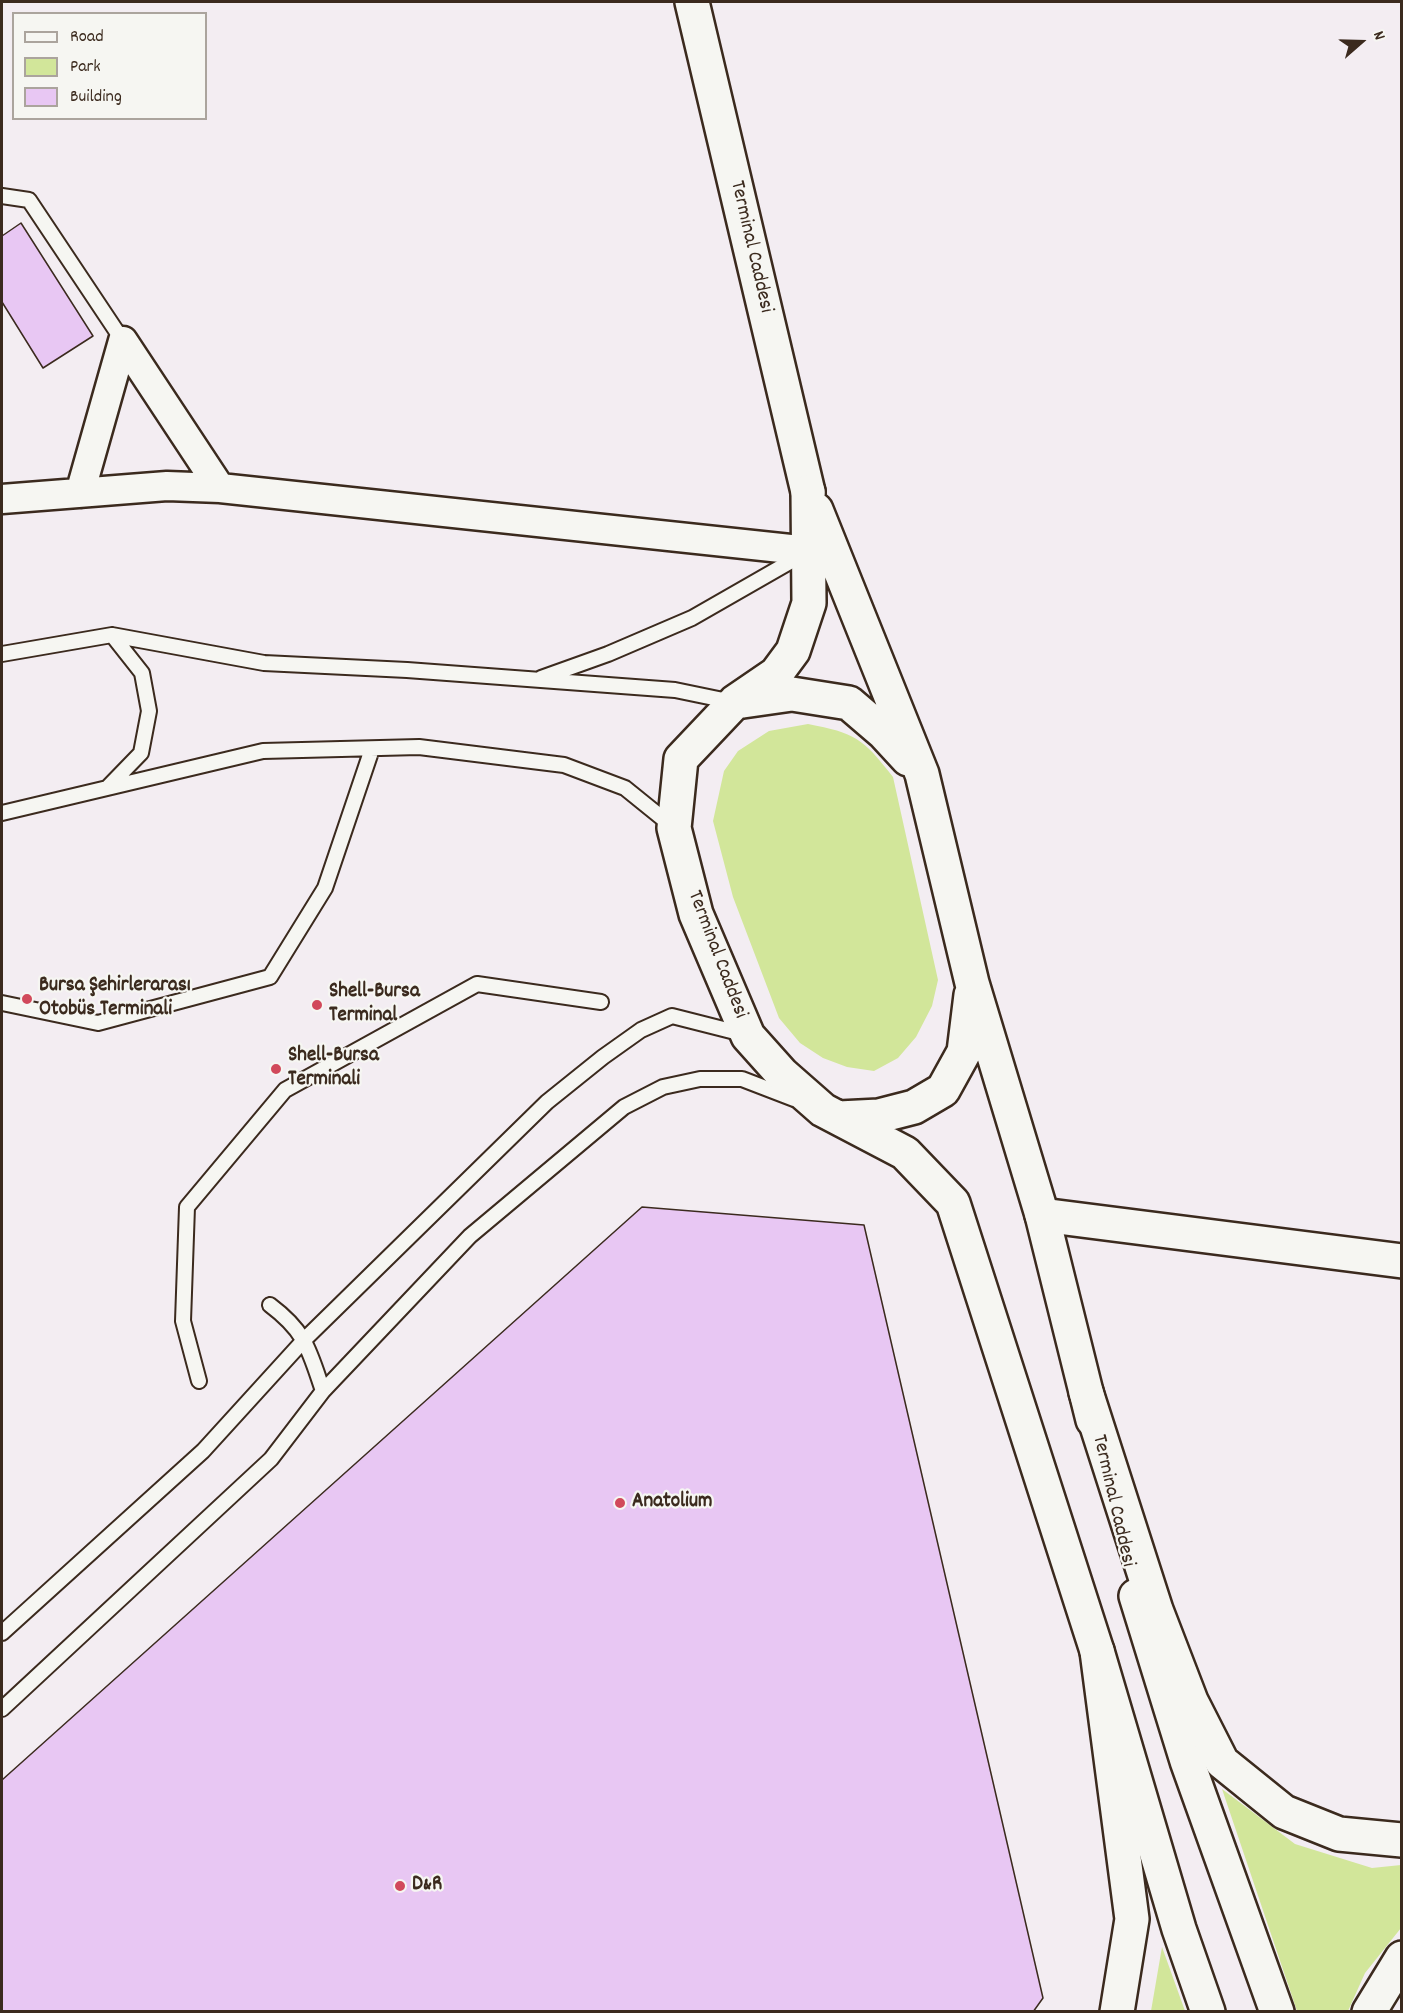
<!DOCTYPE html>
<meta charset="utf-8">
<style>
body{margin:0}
#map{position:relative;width:1403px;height:2013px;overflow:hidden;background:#f3edf2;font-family:Dekko,sans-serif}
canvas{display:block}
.frame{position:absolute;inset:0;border:3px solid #3b2a1e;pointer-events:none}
.legend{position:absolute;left:12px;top:12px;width:195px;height:108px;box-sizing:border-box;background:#f6f6f2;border:2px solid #aba49d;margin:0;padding:8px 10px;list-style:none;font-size:18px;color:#3b2a1e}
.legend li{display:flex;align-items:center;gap:12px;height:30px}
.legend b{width:30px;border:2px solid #aba49d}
.north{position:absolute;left:1331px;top:12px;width:60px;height:60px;-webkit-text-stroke:4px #f6f6f2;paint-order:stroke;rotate:70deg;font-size:16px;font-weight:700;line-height:24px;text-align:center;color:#3b2a1e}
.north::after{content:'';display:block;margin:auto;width:21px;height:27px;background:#3b2a1e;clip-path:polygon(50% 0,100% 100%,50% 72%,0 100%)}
</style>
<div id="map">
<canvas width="1403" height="2013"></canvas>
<div class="frame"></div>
<ul class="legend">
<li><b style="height:8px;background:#f6f6f2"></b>Road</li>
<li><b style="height:16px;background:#d2e69a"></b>Park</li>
<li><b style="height:16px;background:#e8c7f3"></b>Building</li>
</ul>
<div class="north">N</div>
</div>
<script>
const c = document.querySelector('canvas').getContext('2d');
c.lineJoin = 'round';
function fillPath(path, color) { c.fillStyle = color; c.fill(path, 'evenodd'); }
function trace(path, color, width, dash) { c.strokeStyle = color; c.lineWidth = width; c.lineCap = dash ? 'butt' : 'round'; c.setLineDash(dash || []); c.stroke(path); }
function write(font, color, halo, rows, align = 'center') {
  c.font = font + ' Dekko,sans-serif'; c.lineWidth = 4.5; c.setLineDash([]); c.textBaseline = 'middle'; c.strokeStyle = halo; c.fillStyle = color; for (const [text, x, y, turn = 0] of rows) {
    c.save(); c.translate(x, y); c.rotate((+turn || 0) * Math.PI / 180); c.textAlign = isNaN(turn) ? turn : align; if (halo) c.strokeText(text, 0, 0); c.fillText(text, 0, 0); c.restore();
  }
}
const green = new Path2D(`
 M808,724C855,733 863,738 893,777L938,980L932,1006L916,1037L898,1058L874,1071L847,1067L823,1058L800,1043L779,1018L733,897L713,821L724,771L738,751L769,731Z
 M1222,1789L1295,1844L1372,1868L1401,1865V1928L1365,1973L1348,2011H1297Z
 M1162,1947L1185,2011H1151Z`);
const building = new Path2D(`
 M21,223L93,336L43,368L2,302V236Z
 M642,1207L864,1225L1043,1998L1033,2012H2V1780Z`);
const service = new Path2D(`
 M2,196L29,200L123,341
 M2,654L112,635L264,663L407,670L675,690L733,702
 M541,678L608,654L692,618L802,555
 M109,786L141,753L149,711L142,673L112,635
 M2,813L263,751L419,747L564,765L625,788L672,826
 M2,1003L98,1023L270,977L325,888L372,749
 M270,1305C306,1332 309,1350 323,1391
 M199,1381L183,1321L187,1207L285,1090L477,984L601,1002
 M2,1633L203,1451L305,1339L547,1102L603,1057L641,1030L672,1016L743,1034
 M2,1709L271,1459L323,1391L470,1236L624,1107L663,1087L700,1079H742L794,1099`);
const minor = new Path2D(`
 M123,341L220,488
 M80,493L123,341
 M2,499L167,486L220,488L809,551`);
const tertiary = new Path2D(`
 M692,2L808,492
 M1042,1215L1402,1261`);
const primary = new Path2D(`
 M808,492L809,603L793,651L776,674L735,702L681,759L674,828L696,914L748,1036L782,1074L823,1110L905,1153L953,1203L1097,1651L1179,1929L1208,2012
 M816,510L922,774L972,983L1042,1215L1093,1420
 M743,701L792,694L849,703L884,733L908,759
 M839,1118L879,1116L914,1107L943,1090L964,1052L971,995
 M1136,1596L1187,1761L1277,2012`);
const trunk = new Path2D(`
 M1086,1392L1156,1610L1191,1701L1222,1762L1284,1812L1339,1834L1402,1840
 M1097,1651L1132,1919L1117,2012
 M1369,2012L1402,1958`);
const markers = [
 [27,999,6,"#d1495b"],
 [317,1005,6,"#d1495b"],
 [276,1069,6,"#d1495b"],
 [620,1503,6,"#d1495b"],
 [400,1886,6,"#d1495b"]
];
const streetNames = [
 ["Terminal Caddesi",750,247,77],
 ["Terminal Caddesi",716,955,69],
 ["Terminal Caddesi",1112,1501,77]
];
const poiNames = [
 ["Bursa Şehirlerarası",39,987],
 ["Otobüs Terminali",39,1011],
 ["Shell-Bursa",329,993],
 ["Terminal",329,1017],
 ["Shell-Bursa",288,1057],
 ["Terminali",288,1081],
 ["Anatolium",632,1503],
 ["D&R",412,1886]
];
fillPath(green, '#d2e69a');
fillPath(building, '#e8c7f3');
trace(building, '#3b2a1e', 1.5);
trace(service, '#3b2a1e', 18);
trace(minor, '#3b2a1e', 33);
trace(tertiary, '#3b2a1e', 38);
trace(primary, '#3b2a1e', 38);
trace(trunk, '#3b2a1e', 38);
trace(service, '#f6f6f2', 14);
trace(minor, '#f6f6f2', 28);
trace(tertiary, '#f6f6f2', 33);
trace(primary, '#f6f6f2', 33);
trace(trunk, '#f6f6f2', 33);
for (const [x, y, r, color] of markers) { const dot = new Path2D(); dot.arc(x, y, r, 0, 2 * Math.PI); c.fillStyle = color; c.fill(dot); trace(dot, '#f6f6f2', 2); }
write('21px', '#3b2a1e', '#f6f6f2', streetNames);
write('bold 21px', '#3b2a1e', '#f6f6f2', poiNames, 'left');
</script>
